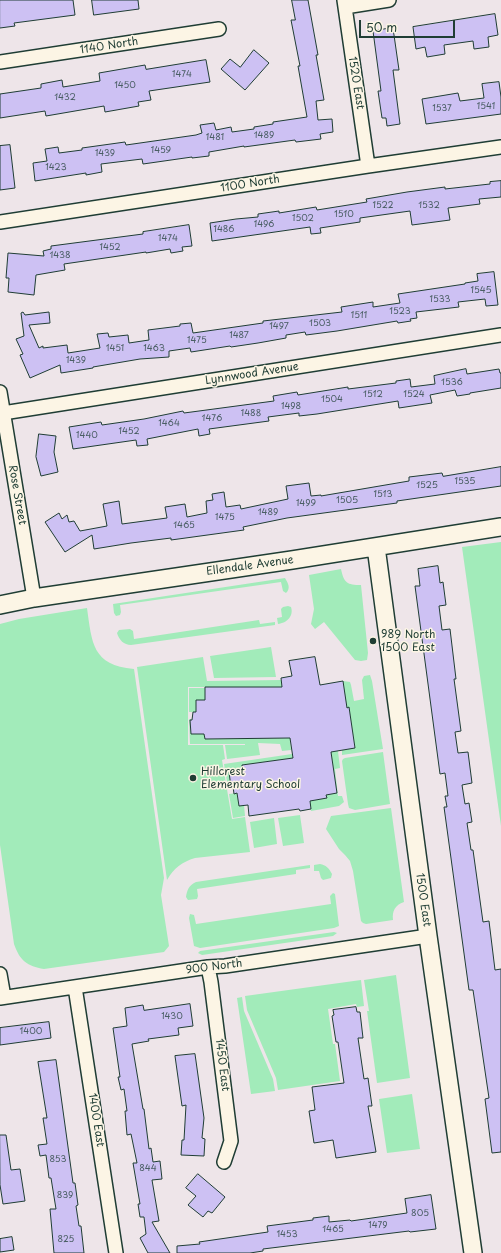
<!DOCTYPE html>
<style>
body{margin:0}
#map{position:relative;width:501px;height:1253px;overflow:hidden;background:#eee5e9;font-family:"Playpen Sans",sans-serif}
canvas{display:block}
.scale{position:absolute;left:359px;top:20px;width:96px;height:18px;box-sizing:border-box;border:2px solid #1f3d34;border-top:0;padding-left:5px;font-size:12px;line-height:14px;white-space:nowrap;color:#1f3d34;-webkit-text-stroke:3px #fcf5e5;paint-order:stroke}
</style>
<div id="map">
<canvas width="501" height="1253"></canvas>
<div class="scale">50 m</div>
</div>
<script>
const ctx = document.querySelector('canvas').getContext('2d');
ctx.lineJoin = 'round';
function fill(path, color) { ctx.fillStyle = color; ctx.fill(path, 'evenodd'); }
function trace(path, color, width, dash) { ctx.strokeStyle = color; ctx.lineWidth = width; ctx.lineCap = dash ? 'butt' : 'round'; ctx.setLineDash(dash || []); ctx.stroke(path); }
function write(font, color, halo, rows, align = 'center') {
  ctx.font = font + ' "Playpen Sans",sans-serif'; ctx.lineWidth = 3; ctx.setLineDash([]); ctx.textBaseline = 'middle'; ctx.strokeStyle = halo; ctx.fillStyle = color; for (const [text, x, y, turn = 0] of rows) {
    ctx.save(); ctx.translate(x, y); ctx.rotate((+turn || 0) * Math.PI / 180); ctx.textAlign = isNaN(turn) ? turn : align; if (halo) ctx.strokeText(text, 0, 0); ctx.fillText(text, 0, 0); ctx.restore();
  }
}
const green = new Path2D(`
 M501 542V826L462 547Z
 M341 569C344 583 347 585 361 585L368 653 367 660 361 661 355 660 324 622 315 629 311 624 314 609 309 575Z
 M285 578C288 583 291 588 286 593L283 591 281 582 120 605 121 612 120 615 116 616 114 613 113 604Z
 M288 606 291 607C294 616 287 623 278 624L277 618 282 617 281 609 283 607Z
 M87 608C92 643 92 665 134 669L164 878 161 895 169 946 164 952 44 969C27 966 20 961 14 944L0 845V624L19 619Z
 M259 620 260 624 275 622V625L131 645C124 645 119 640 117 633L119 630 130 629 133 631 134 639Z
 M271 647 276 677 214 678 210 656Z
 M203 657 207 681 281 680 282 687H188V745H223L225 759 222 760 232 819 245 817 250 852 195 858C182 862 174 868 167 880L137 667Z
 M370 675 372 681 383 749 342 755V750L355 748 349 708H341L343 681 350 682 351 685 354 701 364 699 362 680 364 676Z
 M189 688H205V700H196V712H189Z
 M189 719H192L190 720 191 734H204L205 739 290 738 291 750 282 751 280 744 258 743 260 755 227 759 225 745H245V744H190Z
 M338 751 340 768 335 769 338 796H342L344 802 339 806 311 811 310 801 326 798V795L337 793 331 752Z
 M383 752 390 804 355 810 349 808 348 804 342 761 343 759 345 758Z
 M292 754 293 758 242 765V769L229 772 231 787H228L224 764Z
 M237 793 239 805H244L245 816 233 818 229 794Z
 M391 808 404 902C395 905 392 911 393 920L366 924 363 923 361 921 353 871 350 861 345 855 339 849 326 829 331 816Z
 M300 815 304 843 283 846 278 818Z
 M274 818 277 844 254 848 250 822Z
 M320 864C326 865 329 868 332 874L331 878 323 880 321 878 319 871H314V865Z
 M310 865V868L296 870V874L197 889 198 896 197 899 188 900 186 897C187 890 189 885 196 882Z
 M333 893 335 894 339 926 334 928 200 948 194 946 189 918 190 914 194 915 196 924 331 904 330 896Z
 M334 932 337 933 333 936 202 955 198 953 200 951Z
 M396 975 410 1078 377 1083 367 1011H369L364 980Z
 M361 980 364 1006 357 1007 356 1004 328 1009 333 1044H335L340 1081 278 1090 276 1078 247 1010 245 996Z
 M242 997 244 1011 273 1079 275 1091 251 1094 237 998Z
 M412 1094 420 1149 387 1153 379 1099Z`);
const building = new Path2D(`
 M0 0H73L75 15 14 23 15 26 0 28Z
 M92 0H138L139 9 94 15Z
 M292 0H308L318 55H316L324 100 316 101 318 120 332 119 333 132 320 134 321 139 296 142 295 140 244 147V146L209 152V156L192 158V157L143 164 142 159 101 164 102 172 86 175V173L35 181 33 163 47 161 45 149 58 147 59 153 82 150V148L125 142 126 145 196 135 202 133 200 125 214 123 216 130 231 127 232 132 254 129V127L273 124V122L307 117 298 66H300L291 20H295Z
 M495 14 498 35 488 37 489 47 474 49 473 41 444 45 445 54 427 57 425 47 416 49 413 27Z
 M393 28 399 70H393L400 124 387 126 386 118H382L378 91H381L373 31Z
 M254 50 269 63 245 90 221 69 230 59 240 67Z
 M206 60 210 82 149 91 151 100 138 102 139 106 105 112 104 106 46 116 45 111 0 118V94L41 88V84L62 80 63 87 100 81 99 73 145 65 146 69Z
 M499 82 501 97V114L426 124 422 99 458 93 460 101 484 98 482 84Z
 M10 145 15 188 0 190V146Z
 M501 181V197L479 199 480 204 448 208 450 220 412 225 410 211 360 218V222L320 228 321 233 311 234 310 227 212 241 210 223 236 219 258 217V214L279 211V213L316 207 317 210 367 202 366 199 407 192 445 187V189L490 184V182Z
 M189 225 192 246 182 247 183 251 171 253 170 249 146 253V252L64 264 65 270 36 275 34 295 8 292 9 278H6L8 253 44 256 43 251 51 249V246L143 234V232Z
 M494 272 498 305 486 306 485 299 458 302 459 307 416 312 417 318 410 319 411 321 398 323 397 321 337 331 306 335 305 332 286 335V338L258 343 231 347 230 346 191 352 190 348 169 351V357L140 359 93 367V368L61 373 60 365 30 378 20 355 23 354 16 339 24 336 21 313 23 312 25 315 49 312 50 323 29 325 39 348 43 346V348L67 345 68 353 100 348 97 334 108 333 109 337 128 335 129 343 149 340 148 330 180 326V324L191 323 193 333 263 323V321L342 312 341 307 373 302V307L400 303 398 294 465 284V283L478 281 477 274Z
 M466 369 467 374 499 369 500 373H501V388L470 393V394L457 396 455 390 430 395 432 403 399 408 398 401 317 414 299 416V413L268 417 269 421 209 429 210 434 199 436 198 429 147 439 148 445 137 446 136 440 73 449 69 427 101 422 102 425 144 419 183 411 184 413 274 401 273 396 297 392 298 395 348 387V389L396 383V381L410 379 411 387 435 384 434 376Z
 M39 434 56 436 54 452 58 472 41 476 36 457Z
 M501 467V486L397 501V503L287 518 243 527 244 530 171 540V538L131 543 94 549 92 535 65 552 45 522 59 513 62 519 67 515 69 522 74 521 80 531 107 526 103 504 119 501 122 524 167 518 165 507 185 504 187 517 207 513 206 501 213 500 212 494 224 492 226 507 240 505 241 509 288 499 286 486 309 483 311 496 321 495V496L409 481V477L442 473 443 476Z
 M438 566 440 583 443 582 446 605 439 606 442 630 450 629 456 679H454L461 731 455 732 458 753 468 752 472 783 462 785 465 804 469 803 472 822 467 823 471 850H473L483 922 489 921 495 970 501 969V1152L492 1153 485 1099 489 1098 473 990H469L444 807H447L445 796H448L445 773 440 774 415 586H420L418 569Z
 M315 657 320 685 343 681 347 708 349 707 355 748 331 752 337 793 326 795 327 798 310 801 311 809 300 811 299 809 249 816 248 805 239 806 237 793 234 794 233 786 231 787 229 772 242 769V765L293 758 290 738 205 739 204 734H191L190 720H192L193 712H196V700H205V687H282L281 678 292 676 289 661Z
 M190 1004 193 1026 178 1028 179 1035 148 1039 149 1041 132 1044 143 1109H144L149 1149 151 1148 153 1162 160 1161 162 1179 152 1180 159 1221 152 1222 170 1253H148L140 1238 146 1234 144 1217H140L138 1204H140L133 1163H137L131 1134 127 1135 125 1111H127L124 1089 121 1090 118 1077H120L113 1028 127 1026 125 1008 143 1005 144 1010Z
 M356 1007 357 1012H360L363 1038H358L364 1079 368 1078 372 1106H368L376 1152 336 1158 333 1140 314 1143 309 1111 315 1110 312 1087 344 1083 338 1042H336L332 1016 334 1015 333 1010Z
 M49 1022 51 1038 0 1045V1028Z
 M195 1054 204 1118 202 1138 205 1139 204 1156 181 1155 182 1140H184L186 1105 182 1106 175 1056Z
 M56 1060 73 1183H75L78 1205 76 1206 79 1226H81L84 1253H54L50 1209H56L51 1178H49L46 1155 40 1156 38 1145 47 1144 43 1118H47L38 1062Z
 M0 1135H6L11 1170 20 1169 25 1201 3 1204 0 1185Z
 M198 1174 225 1197 212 1213 208 1211 203 1217 188 1205 196 1196 186 1188Z
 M431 1195 436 1229 410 1232 409 1231 263 1249V1251L250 1253H177V1246L200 1244 199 1242 268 1232 267 1226 313 1220V1218L329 1216V1222L350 1220 351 1221 407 1213 405 1199Z
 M12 1237 14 1250 0 1252V1239Z`);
const minor = new Path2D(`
 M344 0 368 166
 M345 7 389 0
 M0 62 219 29
 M0 222 368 166 501 147
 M0 392 34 598
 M3 413 501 335
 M208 967 211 982 231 1141 224 1162
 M0 974 4 997
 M75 987 116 1253
 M0 998 208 967 225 966 428 936`);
const tertiary = new Path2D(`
 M376 547 428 936 473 1253
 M0 605 34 598 292 560 501 527`);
const markers = [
 [373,641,4,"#1f3d34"],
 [193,778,4,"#1f3d34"]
];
const numberNames = [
 ["1474",182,75],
 ["1450",125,86],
 ["1432",65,98],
 ["1541",486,107],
 ["1537",442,109],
 ["1489",264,136],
 ["1481",215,138],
 ["1459",161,151],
 ["1439",105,154],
 ["1423",56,168],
 ["1522",383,206],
 ["1532",429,206],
 ["1510",344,215],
 ["1502",303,219],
 ["1496",264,225],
 ["1486",224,230],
 ["1474",168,239],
 ["1452",110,248],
 ["1438",60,256],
 ["1545",481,291],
 ["1533",440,300],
 ["1523",400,312],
 ["1511",359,316],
 ["1503",320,324],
 ["1497",279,327],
 ["1487",239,336],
 ["1475",197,341],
 ["1451",115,349],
 ["1463",154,349],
 ["1439",76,361],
 ["1536",452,383],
 ["1512",373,395],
 ["1524",414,395],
 ["1504",332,400],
 ["1498",291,407],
 ["1488",251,414],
 ["1476",212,419],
 ["1464",169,424],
 ["1452",129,432],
 ["1440",87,436],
 ["1535",465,482],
 ["1525",427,486],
 ["1513",383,495],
 ["1505",347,501],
 ["1499",306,504],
 ["1489",268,513],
 ["1475",225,518],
 ["1465",184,526],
 ["1430",172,1017],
 ["1400",31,1032],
 ["853",58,1160],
 ["844",148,1169],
 ["839",65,1196],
 ["805",420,1214],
 ["1479",378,1226],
 ["1465",333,1230],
 ["1453",287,1235],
 ["825",66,1240]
];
const streetNames = [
 ["1140 North",109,46,-9],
 ["1520 East",356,83,81],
 ["1100 North",250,184,-9],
 ["Lynnwood Avenue",252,374,-9],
 ["Rose Street",17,495,80],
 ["Ellendale Avenue",250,566,-8],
 ["1500 East",423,900,82],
 ["900 North",214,967,-7],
 ["1450 East",222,1065,83],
 ["1400 East",96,1120,81]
];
const poiNames = [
 ["989 North",381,635],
 ["1500 East",381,648],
 ["Hillcrest",201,772],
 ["Elementary School",201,785]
];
fill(green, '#a2ebba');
fill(building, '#cdc1f3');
trace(building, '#1f3d34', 1);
trace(minor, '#1f3d34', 16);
trace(tertiary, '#1f3d34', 20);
trace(minor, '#fcf5e5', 13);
trace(tertiary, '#fcf5e5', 17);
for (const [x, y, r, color] of markers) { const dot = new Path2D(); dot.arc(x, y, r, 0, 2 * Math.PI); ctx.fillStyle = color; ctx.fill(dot); trace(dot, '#fcf5e5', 1.5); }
write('9px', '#4a5e64', null, numberNames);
write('11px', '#1f3d34', '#fcf5e5', streetNames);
write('11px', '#1f3d34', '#fcf5e5', poiNames, 'left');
</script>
